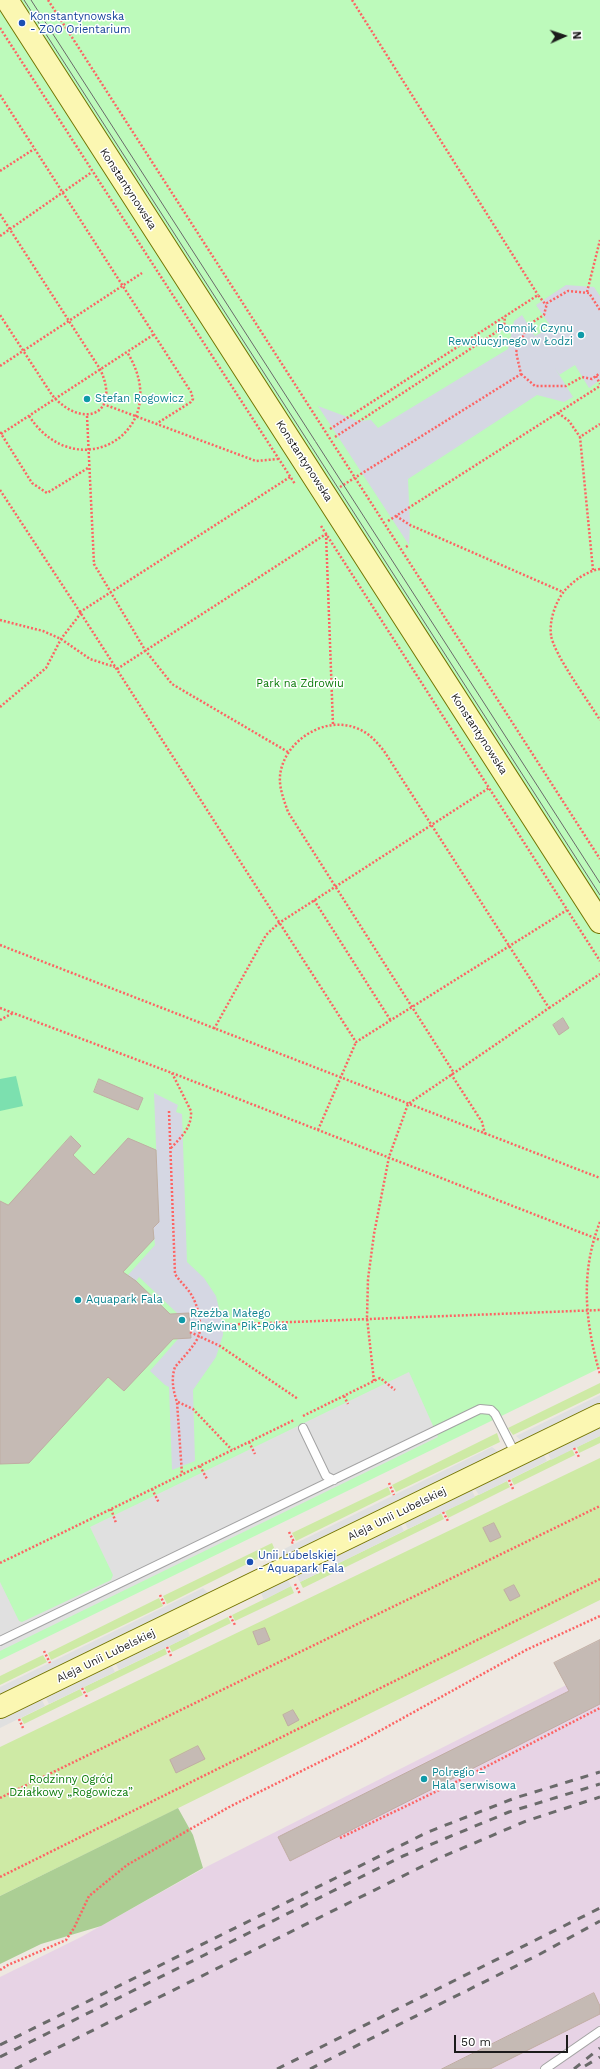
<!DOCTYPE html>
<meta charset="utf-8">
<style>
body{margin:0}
#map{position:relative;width:600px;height:2069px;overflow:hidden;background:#eee8e1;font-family:"Work Sans",sans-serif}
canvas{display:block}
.north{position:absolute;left:544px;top:16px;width:40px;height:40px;-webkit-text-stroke:3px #fff;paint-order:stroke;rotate:87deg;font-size:11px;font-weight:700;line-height:16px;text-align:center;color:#1c1c1c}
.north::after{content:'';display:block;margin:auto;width:14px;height:18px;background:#1c1c1c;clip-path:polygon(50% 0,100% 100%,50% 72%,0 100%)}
.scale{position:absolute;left:454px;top:2035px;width:114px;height:18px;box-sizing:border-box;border:2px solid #1c1c1c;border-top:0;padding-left:5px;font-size:12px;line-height:14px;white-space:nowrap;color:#1c1c1c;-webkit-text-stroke:3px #fff;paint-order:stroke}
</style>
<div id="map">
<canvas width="600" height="2069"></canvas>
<div class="north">N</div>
<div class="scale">50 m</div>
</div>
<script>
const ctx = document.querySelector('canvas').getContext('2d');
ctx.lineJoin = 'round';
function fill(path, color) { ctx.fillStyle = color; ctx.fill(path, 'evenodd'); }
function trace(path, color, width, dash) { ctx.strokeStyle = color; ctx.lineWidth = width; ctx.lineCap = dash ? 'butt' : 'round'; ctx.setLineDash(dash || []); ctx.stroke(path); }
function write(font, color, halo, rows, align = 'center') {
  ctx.font = font + ' "Work Sans",sans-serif'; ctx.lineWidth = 3; ctx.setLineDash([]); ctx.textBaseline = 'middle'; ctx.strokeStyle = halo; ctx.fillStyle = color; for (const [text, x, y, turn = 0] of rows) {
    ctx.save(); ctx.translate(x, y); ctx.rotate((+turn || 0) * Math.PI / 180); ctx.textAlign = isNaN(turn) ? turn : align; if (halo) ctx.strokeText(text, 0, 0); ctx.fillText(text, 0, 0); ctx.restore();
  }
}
const industrial = new Path2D(`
 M600 1668V2069H0V1977L81 1937 208 1866Z`);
const grass = new Path2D(`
 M600 1383V1393L513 1435 508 1428Z
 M497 1433 500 1442 396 1492 392 1485Z
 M600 1436V1443L579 1453 577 1447Z
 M572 1449 575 1455 514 1485 511 1479Z
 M600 1458V1600L0 1896V1747Z
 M507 1481 510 1487 448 1518 445 1511Z
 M388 1487 391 1494 296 1541 292 1533Z
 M441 1513 444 1519 303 1588 300 1582Z
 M272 1543 275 1550 167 1604 163 1596Z
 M291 1586 294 1593 235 1621 232 1615Z
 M159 1598 163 1606 51 1660 48 1653Z
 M228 1617 231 1623 172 1652 169 1646Z
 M165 1648 167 1654 87 1693 84 1687Z
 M43 1655 47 1662 0 1685V1676Z
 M80 1689 83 1695 24 1724 21 1718Z`);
const forest = new Path2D(`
 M178 1808 193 1835 203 1868 101 1926 41 1944 0 1964V1896Z`);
const park = new Path2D(`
 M0 0H600V1368L0 1660Z`);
const pitch = new Path2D(`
 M16 1076 23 1106 0 1111V1079Z`);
const parking = new Path2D(`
 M409 1372 438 1437 0 1651V1582L19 1621 22 1622 111 1580 113 1575 90 1527Z
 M600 1395V1406L524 1443 516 1436Z
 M600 1428V1436L551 1460 548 1453Z
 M492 1447 501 1454 288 1558 284 1549Z
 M544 1455 547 1461 479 1495 475 1489Z
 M472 1490 475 1497 408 1529 405 1523Z
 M401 1525 404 1531 335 1565 332 1559Z
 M328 1561 331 1567 300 1582 297 1576Z
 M288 1580 291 1586 264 1600 261 1593Z
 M203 1588 211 1596 0 1698V1687Z
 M187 1629 190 1636 119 1670 116 1664Z
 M112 1666 115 1672 49 1704 46 1698Z
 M42 1700 45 1706 0 1728V1720Z`);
const plaza = new Path2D(`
 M566 285 594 287 600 296V380L589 388 575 365 559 375 555 368 573 397 564 402 537 395 408 479 410 525 409 545 318 406 358 421 371 420 378 428 508 349 514 321 522 315 535 336 551 327 536 305Z
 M154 1093 178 1105 176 1112 182 1114 187 1262 204 1278 216 1296 223 1325V1335L216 1357 193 1390 195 1461 172 1470 169 1387 165 1385 150 1371 178 1339 177 1313 139 1277 136 1281 128 1275 155 1245 153 1228 159 1222Z`);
const building = new Path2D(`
 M563 1018 569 1028 559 1035 553 1025Z
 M99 1079 143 1098 138 1110 94 1092Z
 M71 1136 81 1146 73 1155 94 1175 128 1138 156 1150 159 1222 153 1228 154 1239 123 1272 136 1281 170 1314 189 1313 191 1338 173 1339 124 1391 108 1377 29 1463 0 1464V1201L8 1205Z
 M494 1523 501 1537 490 1542 483 1528Z
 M514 1585 520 1596 510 1601 504 1590Z
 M265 1628 270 1640 258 1645 253 1632Z
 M600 1640V1704L290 1861 278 1837 569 1691 554 1663Z
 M293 1710 299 1720 288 1726 283 1715Z
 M198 1746 205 1759 176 1773 170 1760Z
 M594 1993 600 2006V2014L490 2069H442Z`);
const path = new Path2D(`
 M48 0 600 859
 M352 0 538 295
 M0 28 295 484
 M0 95 191 392 193 399 191 402 156 424
 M0 171 34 149
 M0 214 100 369C122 415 82 430 52 395L0 315
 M0 236 92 172
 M587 292 600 240
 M0 366 142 273
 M521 374 535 386H566L582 377 592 379 600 373
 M596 376 600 384
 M103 404 256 461 278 459
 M558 413 569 421 580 437
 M29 416C78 490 176 430 127 352
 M87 416 94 564 145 650 172 684 288 752
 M330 429 538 295 546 305
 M0 432 32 483 47 493 88 468
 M1 434 153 335
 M335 437 504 327 505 316
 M290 477 80 612 356 1042 567 910
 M340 487 521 374 516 352 528 325 544 315 547 303 568 291 589 293 600 310
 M0 490 80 612
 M396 516 410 525 563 592
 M388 521 600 386
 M321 526 600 961
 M326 534 333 725
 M406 547 409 545
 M600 569C587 571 575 580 566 589 556 600 549 620 551 635 553 653 589 702 600 720
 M593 570 580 437 600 424
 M0 620 43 631 61 639 90 659 115 667
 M117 669 326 534
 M0 707 46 668 61 639 81 613
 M314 900 391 1021
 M0 945 600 1178
 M0 1008 172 1073 600 1240
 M549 1008 600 974
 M0 1020 13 1013
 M214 1029 266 935 279 923 489 788
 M451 1074 482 1122 485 1134
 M169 1111 175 1274C180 1282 188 1288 192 1296 198 1306 202 1323 199 1335 197 1343 181 1360 175 1367 171 1379 173 1390 177 1402L182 1474
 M318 1130 356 1042
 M171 1148C181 1137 192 1128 191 1111L172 1073
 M600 1222C580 1272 585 1323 600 1374
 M190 1326 600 1310
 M190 1332 220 1346 298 1399
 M374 1381 367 1318 368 1279 374 1234 389 1157 408 1104 454 1073 288 812C284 800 279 788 280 776 283 742 324 715 356 728 368 732 376 741 384 751L549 1008 454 1073
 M344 1396 348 1404
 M178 1402 193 1409 232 1450
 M303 1416 380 1378 395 1390
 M249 1442 255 1454
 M574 1448 579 1457
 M200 1466 207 1479
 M509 1480 513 1489
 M389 1483 394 1495
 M152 1489 159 1503
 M111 1509 116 1523
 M443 1512 448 1521
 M289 1532 294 1542 291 1543
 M0 1563 294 1420
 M295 1584 300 1594
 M160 1595 165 1606
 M230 1616 235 1625
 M167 1647 171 1656
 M44 1651 50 1663
 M82 1688 87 1697
 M19 1719 23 1728
 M0 1798 600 1506
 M340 1838 464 1778 600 1708
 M0 1877 600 1579
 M0 1970 8 1965 66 1940 74 1928 89 1896 127 1865 231 1806 356 1744 526 1650 600 1616`);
const lane = new Path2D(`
 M303 1428 326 1476 334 1480
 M0 1641 480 1409 491 1410 495 1414 516 1455
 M545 2069 600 2031`);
const secondary = new Path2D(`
 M7 0 600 922
 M0 1707 600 1415`);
const tram = new Path2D(`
 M24 0 600 895
 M31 0 600 883`);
const rail = new Path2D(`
 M0 2045 428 1832 515 1798 600 1772
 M0 2057 403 1856 509 1812 600 1784
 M585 2066 600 2057
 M15 2069 437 1859 526 1821 600 1797
 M277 2069 600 1908
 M310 2069 540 1954 600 1921
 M574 2069 600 2048`);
const markers = [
 [22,23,4,"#1a4fb4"],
 [581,335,4,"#0f9aa8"],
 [87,399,4,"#0f9aa8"],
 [78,1300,4,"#0f9aa8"],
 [182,1320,4,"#0f9aa8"],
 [250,1562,4,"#1a4fb4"],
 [424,1779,4,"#0f9aa8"]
];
const transitNames = [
 ["Konstantynowska",30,17],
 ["- ZOO Orientarium",30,30],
 ["Unii Lubelskiej",258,1556],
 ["- Aquapark Fala",258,1569]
];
const streetNames = [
 ["Konstantynowska",128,189,57],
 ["Konstantynowska",304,461,57],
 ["Konstantynowska",479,734,57],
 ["Aleja Unii Lubelskiej",397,1514,-26],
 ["Aleja Unii Lubelskiej",106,1656,-26]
];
const cultureNames = [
 ["Pomnik Czynu",573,329,"right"],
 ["Rewolucyjnego w Łodzi",573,342,"right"],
 ["Stefan Rogowicz",95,399],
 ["Aquapark Fala",86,1300],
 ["Rzeźba Małego",190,1314],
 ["Pingwina Pik-Poka",190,1327],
 ["Polregio –",432,1773],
 ["Hala serwisowa",432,1786]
];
const parkNames = [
 ["Park na Zdrowiu",300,684],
 ["Rodzinny Ogród",71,1780],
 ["Działkowy „Rogowicza”",71,1793]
];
fill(industrial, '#e7d3e5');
fill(grass, '#ceeaa5');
fill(forest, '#abce94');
fill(park, '#bdfabb');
fill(pitch, '#7ce0af');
fill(parking, '#e0e0e0');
fill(plaza, '#d5d7e3');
fill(building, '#c5bab4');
trace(building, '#c0ada3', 1);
trace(lane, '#a3a3a3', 10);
trace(secondary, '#737402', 24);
trace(path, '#fd6363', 2.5, [2, 2]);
trace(lane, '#fff', 8);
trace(secondary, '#fbf7b2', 22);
trace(tram, '#6a6a6a', 1);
trace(rail, '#6a6a6a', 3, [8, 8]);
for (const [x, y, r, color] of markers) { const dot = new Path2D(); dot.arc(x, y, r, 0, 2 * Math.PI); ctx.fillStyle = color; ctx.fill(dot); trace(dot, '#fff', 1.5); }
write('11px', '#164399', '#fff', transitNames, 'left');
write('11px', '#1c1c1c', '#fff', streetNames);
write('11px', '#0d838f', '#fff', cultureNames, 'left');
write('11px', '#0b7b09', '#fff', parkNames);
</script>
